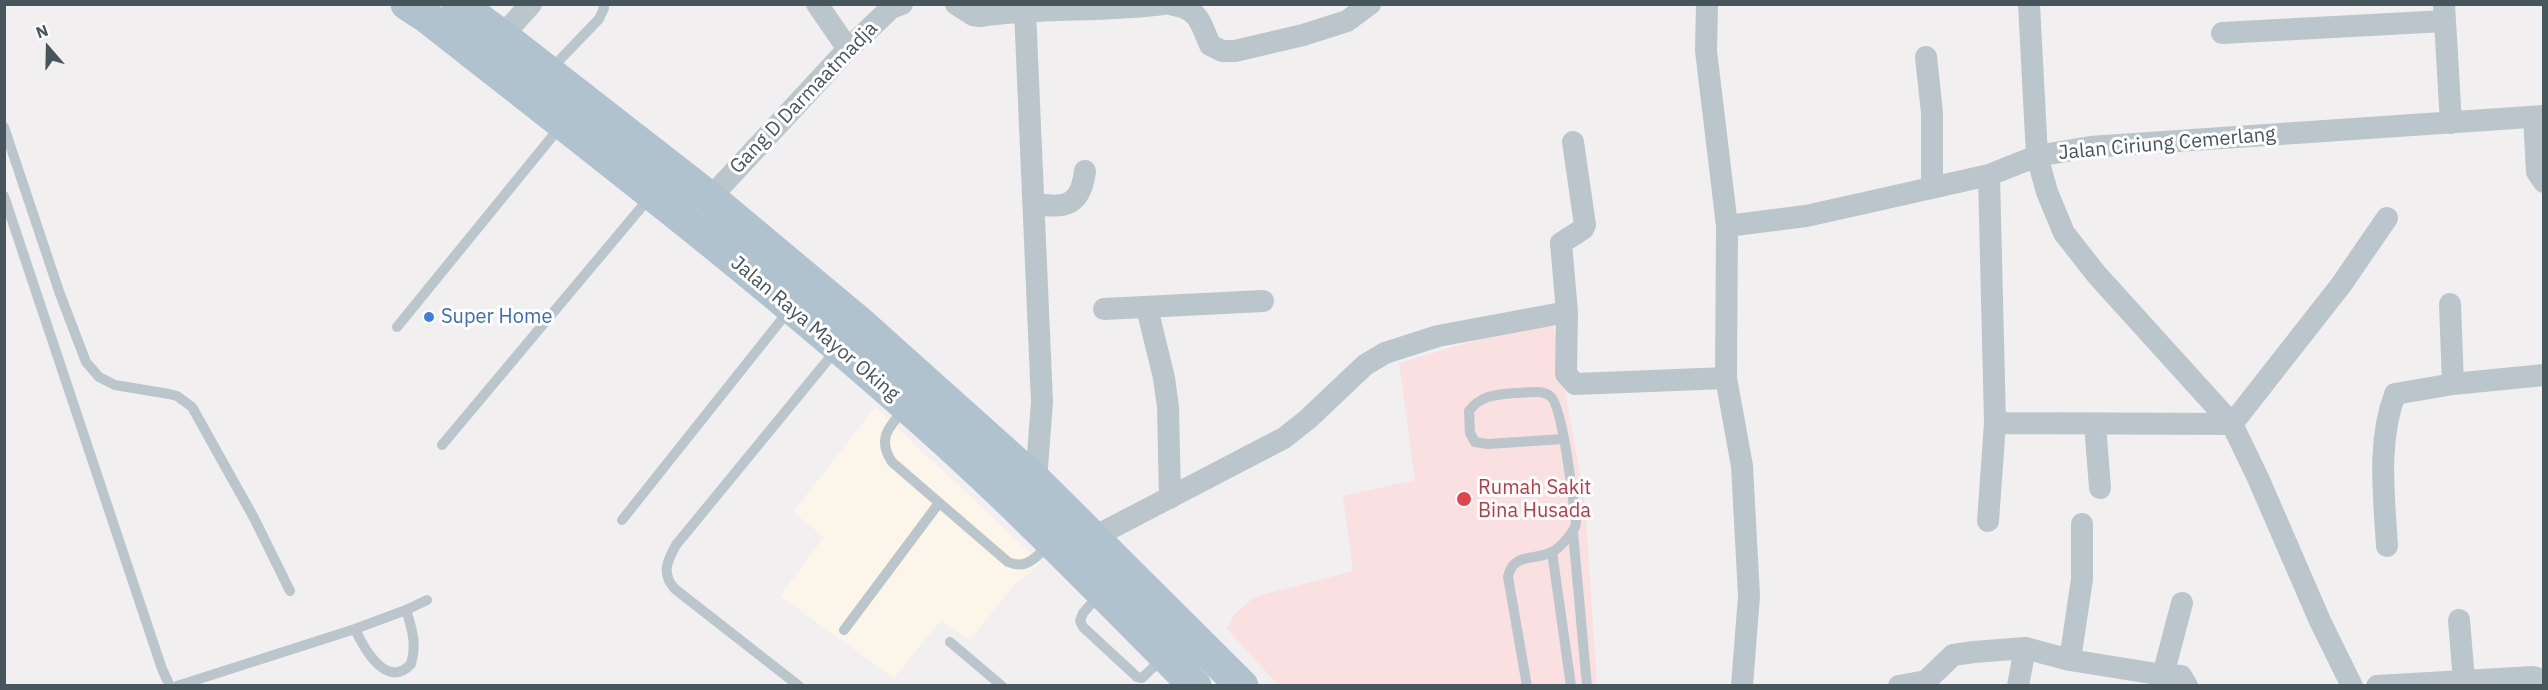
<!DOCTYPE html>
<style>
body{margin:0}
#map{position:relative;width:2548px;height:690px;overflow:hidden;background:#f2eff0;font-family:"IBM Plex Sans",sans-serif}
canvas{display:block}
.frame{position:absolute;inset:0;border:6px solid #47555d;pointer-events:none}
.north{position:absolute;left:18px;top:18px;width:60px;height:60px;-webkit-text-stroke:4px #fff;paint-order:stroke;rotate:340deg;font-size:16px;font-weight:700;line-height:24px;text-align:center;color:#47555d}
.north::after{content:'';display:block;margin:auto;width:21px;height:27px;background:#47555d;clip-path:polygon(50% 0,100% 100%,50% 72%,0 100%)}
</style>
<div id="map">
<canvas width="2548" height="690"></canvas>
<div class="frame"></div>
<div class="north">N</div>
</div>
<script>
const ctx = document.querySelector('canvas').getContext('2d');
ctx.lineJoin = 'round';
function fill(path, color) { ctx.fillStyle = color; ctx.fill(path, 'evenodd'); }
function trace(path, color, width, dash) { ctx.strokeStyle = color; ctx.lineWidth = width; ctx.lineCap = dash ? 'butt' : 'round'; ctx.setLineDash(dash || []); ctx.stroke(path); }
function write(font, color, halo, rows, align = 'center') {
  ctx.font = font + ' "IBM Plex Sans",sans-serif'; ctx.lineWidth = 6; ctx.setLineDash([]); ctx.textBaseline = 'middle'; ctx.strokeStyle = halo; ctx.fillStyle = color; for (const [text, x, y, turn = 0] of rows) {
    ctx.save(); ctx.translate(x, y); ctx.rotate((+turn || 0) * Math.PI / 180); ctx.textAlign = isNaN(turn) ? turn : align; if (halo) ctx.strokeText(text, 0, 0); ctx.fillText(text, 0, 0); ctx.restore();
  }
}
const commercial = new Path2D(`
 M875 407 1041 563 1014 585 970 640 941 620 894 678 780 596 824 537 793 512Z`);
const medical = new Path2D(`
 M1552 318 1585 503 1597 685H1278L1227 629 1234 615 1254 597 1353 571 1343 496 1415 480 1399 363Z`);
const lane = new Path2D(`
 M550 70 599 19 604 8 603 4
 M4 127 60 294 86 362 99 377 115 385 169 394 177 396 192 407 254 518 290 591
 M4 196 162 669 170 686
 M397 327 560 127
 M904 410C888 427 877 440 892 462L1008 562C1027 570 1036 557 1049 545
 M442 445 650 197
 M622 520 790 309
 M1573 532 1587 686
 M1552 552 1571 686
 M1099 595 1083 613 1080 621 1083 627 1137 677 1142 678 1163 658
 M355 629C364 649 387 690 411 664 417 645 412 628 406 610
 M844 630 939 503
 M950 642 1002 686
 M177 686 355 629 406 610 427 600
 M799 686 675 589C661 574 667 561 676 545L836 350
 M1527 686 1508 577C1513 552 1535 561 1552 552 1560 548 1571 535 1575 527L1576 522C1573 501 1563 405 1550 396 1541 389 1525 393 1514 393 1495 395 1481 395 1469 411L1470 433 1475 442 1488 444 1563 439`);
const street = new Path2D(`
 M817 4 848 49
 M956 4 973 15 980 16C1041 7 1102 12 1163 4
 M1169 4C1199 9 1199 19 1210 45L1222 51H1235L1303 35 1347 21 1370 4
 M1707 4 1706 51 1727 226 1726 378 1742 466 1749 596 1742 686
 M2029 4 2037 156 2047 192 2064 233 2097 275 2232 424 2258 478 2320 621 2352 686
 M2444 4 2451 123
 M1025 11 1042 402 1036 481
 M2222 33 2445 21
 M502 36 531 4
 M1926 57 1932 113V187
 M2534 117 2537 172 2544 182
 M1573 142 1585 225 1583 229 1561 243 1567 312 1566 374 1575 384 1726 378
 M710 198 848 49 891 8 902 4
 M1034 203C1065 210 1081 205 1085 171
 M1727 226 1806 216 1860 204 1989 175 2037 156 2090 147 2544 116
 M2450 304 2453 384
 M1147 308 1164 378 1168 407 1170 498
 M1104 309 1263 301
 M1995 423 2232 424 2341 285 2387 218
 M2095 425 2100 488
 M1988 521 1995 423 1989 175
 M1092 538 1284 438 1308 419 1365 365 1385 353 1438 336 1567 312
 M2387 546C2384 496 2377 442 2395 394L2453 384 2544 375
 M2459 620 2464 681
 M2070 660 2163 675 2181 676 2187 686
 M2163 675 2182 603
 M1899 686 1926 681 1953 655 1974 652 2025 648 2070 660 2082 579V524
 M2018 686 2025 648
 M2377 686 2533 677 2544 680`);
const primary = new Path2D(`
 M407 4 427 17C588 143 751 269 904 404 1006 493 1100 590 1195 686
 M458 4 502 36 710 198 862 325 1036 481 1242 686`);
const markers = [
 [429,317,6,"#3f7fe0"],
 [1464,499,8,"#e0444e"]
];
const streetNames = [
 ["Gang D Darmaatmadja",804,98,-46],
 ["Jalan Ciriung Cemerlang",2167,144,-5],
 ["Jalan Raya Mayor Oking",815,329,40]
];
const shopNames = [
 ["Super Home",441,317]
];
const healthNames = [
 ["Rumah Sakit",1478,488],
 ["Bina Husada",1478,511]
];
fill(commercial, '#fcf5e9');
fill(medical, '#fbe0e1');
trace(lane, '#bbc6cc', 10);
trace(street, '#bbc6cc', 22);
trace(primary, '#afc2ce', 33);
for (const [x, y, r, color] of markers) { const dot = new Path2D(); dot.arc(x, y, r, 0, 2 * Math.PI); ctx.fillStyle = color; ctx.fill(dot); trace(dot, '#fff', 2); }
write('20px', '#47555d', '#fff', streetNames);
write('20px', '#366cbe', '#fff', shopNames, 'left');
write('20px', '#be3a42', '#fff', healthNames, 'left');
</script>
